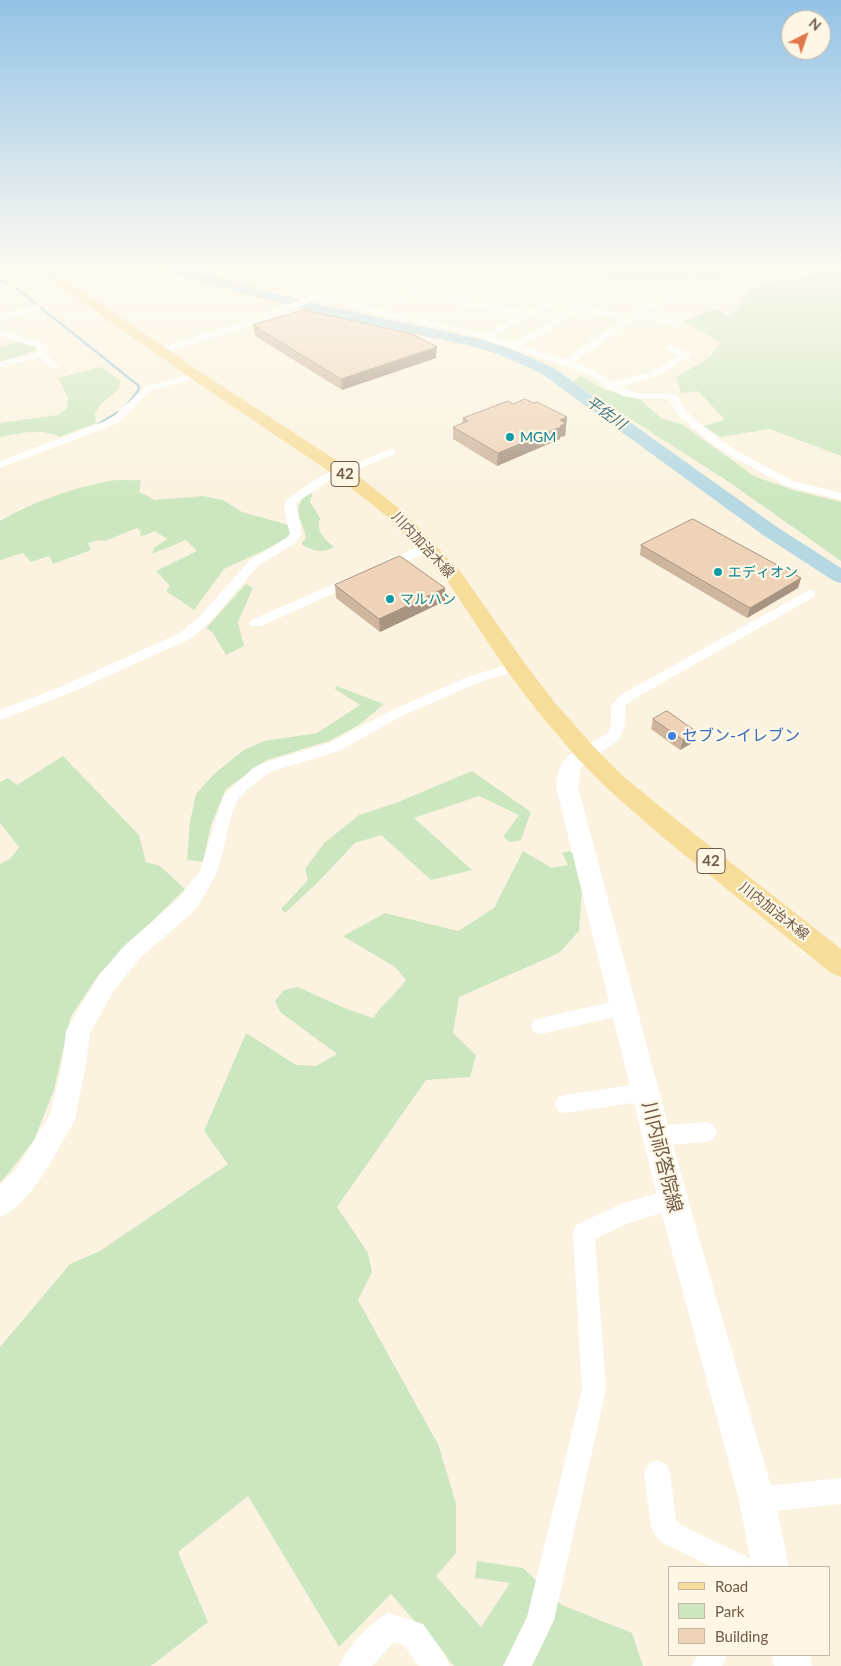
<!DOCTYPE html>
<meta charset="utf-8">
<style>
body{margin:0}
#map{position:relative;width:841px;height:1666px;overflow:hidden;background:#fbf3df;font-family:Lato,sans-serif}
canvas{display:block}
.legend{position:absolute;left:668px;top:1566px;width:162px;height:90px;box-sizing:border-box;background:#fef7e5;border:1px solid #c5b8a6;margin:0;padding:6px 9px;list-style:none;font-size:15px;color:#705a48}
.legend li{display:flex;align-items:center;gap:10px;height:25px}
.legend b{width:25px;border:1px solid #c5b8a6}
.north{position:absolute;left:781px;top:10px;width:50px;height:50px;box-sizing:border-box;background:#fef7e5;border:1px solid #c5b8a6;border-radius:50%;rotate:41deg;font-size:14px;font-weight:700;line-height:20px;text-align:center;color:#705a48}
.north::after{content:'';display:block;margin:auto;width:18px;height:22px;background:#e07849;clip-path:polygon(50% 0,100% 100%,50% 72%,0 100%)}
</style>
<div id="map">
<canvas width="841" height="1666"></canvas>
<ul class="legend">
<li><b style="height:6px;background:#f7dd9a"></b>Road</li>
<li><b style="height:14px;background:#cce7bf"></b>Park</li>
<li><b style="height:14px;background:#efd3b8"></b>Building</li>
</ul>
<div class="north">N</div>
</div>
<script>
const ctx = document.querySelector('canvas').getContext('2d');
ctx.lineJoin = 'round';
function fill(path, color) { ctx.fillStyle = color; ctx.fill(path, 'evenodd'); }
function trace(path, color, width, dash) { ctx.strokeStyle = color; ctx.lineWidth = width; ctx.lineCap = dash ? 'butt' : 'round'; ctx.setLineDash(dash || []); ctx.stroke(path); }
function write(font, color, halo, rows, align = 'center') {
  ctx.font = font + ' Lato,"Noto Sans JP",sans-serif'; ctx.lineWidth = 4.5; ctx.setLineDash([]); ctx.textBaseline = 'middle'; ctx.strokeStyle = halo; ctx.fillStyle = color; for (const [text, x, y, turn = 0] of rows) {
    ctx.save(); ctx.translate(x, y); ctx.rotate((+turn || 0) * Math.PI / 180); ctx.textAlign = isNaN(turn) ? turn : align; if (halo) ctx.strokeText(text, 0, 0); ctx.fillText(text, 0, 0); ctx.restore();
  }
}
const green = new Path2D(`
 M575 267H730L718 278 705 280 695 277 658 280 643 278 610 280 611 275 602 269Z
 M841 271V456L770 429 720 437 704 426 725 420 698 391 681 393 676 377 709 358 720 343 684 321 714 309 728 315C741 308 742 297 752 290 765 280 823 273 841 271Z
 M18 342 36 347 35 351 0 362V347Z
 M101 367 120 380 119 389 101 404 95 413 96 423 59 437C40 427 20 434 0 437V423L58 415 67 408 68 397 58 378Z
 M581 376 603 389 640 399 661 418 683 425 754 476 793 490 841 502V561L729 482 573 382Z
 M141 480 139 492 155 500 203 496 223 500 242 512 289 525 291 534 282 542 224 569 194 610 166 591 170 586 156 571 197 551 186 540 152 554 154 548 167 539 155 531 140 537 141 531 137 528 105 541 98 540 88 543 91 550 53 564 49 556 31 562 23 553 0 560V521C32 502 73 488 109 481 119 479 131 481 141 480Z
 M310 491 312 495 310 502 320 518C316 533 324 538 334 547 322 554 313 551 301 544L306 538C302 516 289 510 310 491Z
 M246 584 253 588 238 622 244 646 226 655 213 633 206 628Z
 M336 686 384 704 359 725 329 741 267 760 226 789 211 825 203 862 187 860 190 822 196 794 215 773 244 750 264 741 317 733 360 705 335 689Z
 M63 756 139 835 146 862 160 866 185 889 100 973 71 1016 54 1090 34 1140 7 1175 0 1182V864L11 858 19 847 0 823V782L8 778 17 785Z
 M472 771 531 812 521 840 510 842 503 837 519 815 479 796 414 818 472 870 431 880 381 835 355 843 317 883 285 913 281 909 308 880 305 869 324 843 359 815 396 803Z
 M523 851 552 868 568 865 562 853 569 851 579 856 583 878 579 931 559 953 459 997 453 1033 476 1055 470 1077 426 1080 337 1207 368 1253 372 1272 358 1300 438 1444 456 1503V1553L436 1576 481 1627 510 1583 475 1578 477 1561 523 1568 562 1605 632 1633 643 1666H454L391 1594 339 1647 248 1496 178 1552 208 1622 151 1666H0V1347L70 1264 100 1251 228 1164 204 1131 246 1033 296 1065 316 1066 337 1054 280 1012 275 1001 284 990 298 987 344 1008 373 1018C383 1003 396 994 406 980L395 967 343 936 385 913 458 931 494 908Z`);
const stream = new Path2D(`
 M190 275 216 267
 M0 280 16 288 139 386 138 391 126 406
 M97 425 118 412`);
const river = new Path2D(`
 M162 267H179L325 306 480 339 511 349 554 368 777 527 841 568V583L834 581 763 535 542 374 501 355 471 346 324 314 185 278 163 270Z`);
const minor = new Path2D(`
 M395 267H411L419 277 429 281 462 267H472L437 283 440 286 439 288 430 287 400 304 396 301 397 299 422 284 413 281 405 271Z
 M730 267H740L730 273H724V269Z
 M812 267H820L821 269 808 277H802V273Z
 M51 273H54V277L0 293V287Z
 M461 285 464 286V290L454 292 450 296 525 311 548 301 565 300 625 315 626 318 650 314 682 322 683 324 679 327 650 320 631 322 574 362 594 370 613 382 653 371 679 355 666 350V346L669 345 690 352V356L659 375 619 387 639 393 676 394 688 413 720 440 739 452 793 481 841 493V500L786 486 731 456 712 444 680 417 669 399H639L623 396 608 388 588 374 468 334 315 300 311 297 315 294 486 334 518 315 450 303 441 297 448 288ZM557 305 574 307 514 343 494 337 524 319ZM582 310 606 317 623 319 565 359 522 346Z
 M669 296 673 299 672 301 635 315 632 316 628 313Z
 M37 305 40 306V310L0 321V315Z
 M0 330 47 345 49 347 45 352 59 366 57 368H51L40 357 0 368V362L35 353 38 348 0 336Z
 M197 373 200 374V378L152 390 148 393 122 420 111 426 0 468V461L103 422 114 416 146 386Z
 M391 449 395 450 396 452 395 454 329 481 296 503 302 534 294 544 258 566 209 623 190 639 70 693 0 720V710L60 687 180 633 199 617 250 560 286 538 290 534 284 510 286 500 321 476Z
 M428 543 434 547 432 550 389 569 385 570 379 566 381 563Z
 M355 575 359 576 361 579 359 582 261 626H251L249 623 251 620Z
 M809 590 814 591 815 594 814 597 632 700 625 706C626 733 623 740 599 753 592 756 588 759 581 757L578 753 581 749 608 733 611 725V705L622 694Z
 M515 662 520 663 522 666 520 669 475 684 402 716 339 751 273 771C263 776 241 793 236 803 226 823 222 879 205 890 201 892 198 891 194 890L192 885 200 871 223 796 253 768 263 763 329 743 392 710 465 678Z
 M624 999 631 1001 633 1007 631 1013 624 1015 541 1034 534 1032 531 1026 534 1020 541 1018Z
 M646 1083 653 1086 656 1092 653 1098 646 1101 565 1113 558 1111 555 1104 558 1097 565 1095Z
 M707 1122 714 1125 717 1132 714 1139 707 1142 657 1146 650 1143 647 1136 650 1129 657 1126Z
 M673 1189 681 1193 684 1200 681 1207 626 1224 595 1239 606 1390 554 1620 532 1666H503L527 1617 582 1390 573 1233 576 1225 623 1203Z
 M657 1460 666 1464 670 1473 676 1520 681 1525 749 1558 753 1567H712L663 1543 655 1535 651 1526 644 1473 648 1464Z
 M841 1478V1504L757 1513 748 1509 744 1500 748 1491 757 1487Z
 M389 1613 423 1624 446 1656 450 1666H419L404 1645 394 1642 372 1666H339C346 1649 372 1620 389 1613Z
 M697 1655H727L722 1666H692Z`);
const tertiary = new Path2D(`
 M381 267H394L265 321 165 353H157L155 351 157 349 257 317Z
 M200 877 207 879 210 885 196 909 139 959 113 992 90 1033 86 1064 75 1119 71 1127C54 1155 31 1204 0 1217V1185L16 1169 50 1115 62 1064 66 1031 70 1024 97 978 123 947 180 897 193 879Z`);
const secondary = new Path2D(`
 M586 746 593 748 596 753 593 758 581 767 578 787 688 1200 775 1500 789 1567H752L739 1500 658 1200 556 787C558 766 565 752 586 746Z
 M772 1655H810L812 1666H774Z`);
const primary = new Path2D(`
 M33 267H47L202 373 348 468 400 509 460 571 523 661 555 703 594 747 625 778 678 821 841 949V977L831 973 660 835 609 790 578 759 539 713 507 671 446 579 388 517 336 476 192 379Z`);
const wall = new Path2D(`
 M253 325 436 358 342 390 255 336Z
 M533 403 567 417 565 436 560 437V439L497 466 453 439V427L462 424 463 418 513 404Z
 M641 545 801 578 798 588 747 618 640 555Z
 M335 585 445 588V601L380 632 336 598Z
 M653 719 697 732 694 742 680 750 651 729Z`);
const shadedWall = new Path2D(`
 M437 347 436 358 342 390 341 379Z
 M567 417 565 436 560 437V439L497 466 498 453 560 420Z
 M801 578 798 588 747 618 750 608Z
 M445 588V601L380 632 379 619Z
 M697 732 694 742 680 750 683 740Z`);
const building = new Path2D(`
 M304 310 412 334 437 347 341 379 253 325Z
 M525 399 533 403 537 402 567 417 560 420 566 423 560 426 561 427 498 453 453 427 468 421 463 418 508 401 513 404Z
 M693 519 801 578 750 608 641 545Z
 M400 556 445 588 379 619 335 585Z
 M667 711 697 732 683 740 653 719Z`);
const markers = [
 [510,437,5,"#0f9aa8"],
 [718,572,5,"#0f9aa8"],
 [390,599,5,"#0f9aa8"],
 [672,736,5,"#3f7fe0"]
];
const farCulturenames = [
 ["MGM",520,437],
 ["エディオン",728,572],
 ["マルハン",400,599]
];
const farStreetnames = [
 ["川内加治木線",423,545,47],
 ["川内加治木線",774,911,38]
];
const farWaternames = [
 ["平佐川",606,413,36]
];
const shields = [
 [345,474,28],
 [711,861,28]
];
const shieldNames = [
 ["42",345,474],
 ["42",711,861]
];
const shopNames = [
 ["セブン-イレブン",682,736]
];
const nearStreetnames = [
 ["川内祁答院線",662,1157,76]
];
fill(green, '#cce7bf');
trace(stream, '#9cc6d4', 2.5);
fill(river, '#b5d8e3');
fill(minor, '#fff');
fill(tertiary, '#fff');
fill(secondary, '#fff');
fill(primary, '#f7dd9a');
fill(wall, '#ceb59e');
fill(shadedWall, '#a79481');
fill(building, '#efd3b8');
trace(building, '#a79481', 1);
const sky = ctx.createLinearGradient(0, 0, 0, 500);
sky.addColorStop(0, '#93c2e6');
sky.addColorStop(0.53, '#fdfaf1');
sky.addColorStop(1, '#fdfaf100');
ctx.fillStyle = sky;
ctx.fillRect(0, 0, 841, 500);
for (const [x, y, r, color] of markers) { const dot = new Path2D(); dot.arc(x, y, r, 0, 2 * Math.PI); ctx.fillStyle = color; ctx.fill(dot); trace(dot, '#fef7e5', 2); }
write('14px', '#0d838f', '#fef7e5', farCulturenames, 'left');
write('14px', '#705a48', '#fef7e5', farStreetnames);
write('italic 15px', '#46788a', '#fef7e5', farWaternames);
for (const [x, y, w] of shields) { const box = new Path2D(); box.roundRect(x - w / 2, y - 12.5, w, 25, 4); ctx.fillStyle = '#fef7e5'; ctx.fill(box); trace(box, '#705a48', 1); }
write('bold 15px', '#705a48', null, shieldNames);
write('16px', '#366cbe', '#fef7e5', shopNames, 'left');
write('19px', '#705a48', '#fef7e5', nearStreetnames);
</script>
